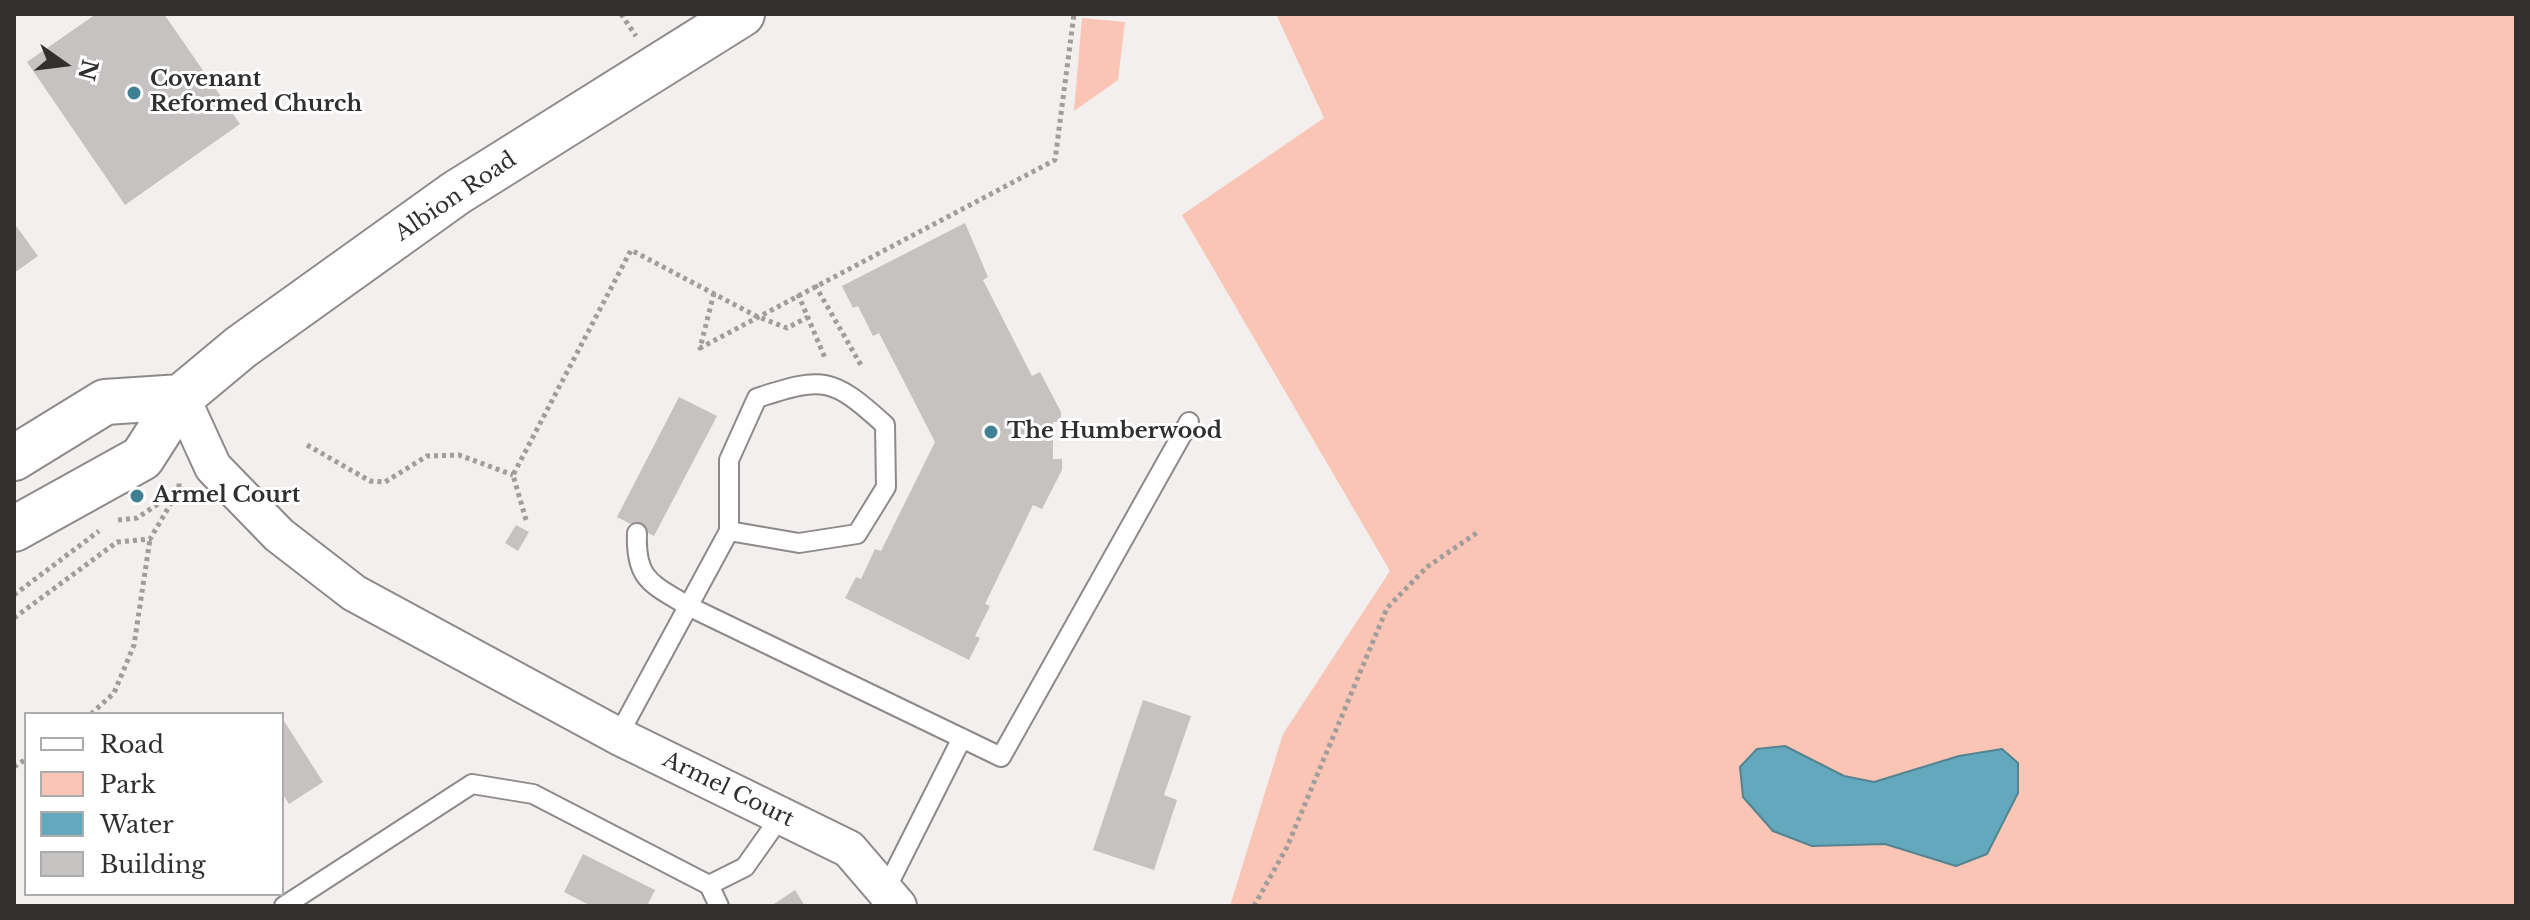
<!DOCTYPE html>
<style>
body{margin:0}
#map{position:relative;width:2530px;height:920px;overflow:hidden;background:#f2efee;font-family:"Libre Baskerville",serif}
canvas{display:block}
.frame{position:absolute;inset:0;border:16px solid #31302f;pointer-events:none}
.legend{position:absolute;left:24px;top:712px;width:260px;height:184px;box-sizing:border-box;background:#fff;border:2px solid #adacac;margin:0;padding:10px 14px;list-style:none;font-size:24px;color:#31302f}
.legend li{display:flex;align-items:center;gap:16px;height:40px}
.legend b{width:40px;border:2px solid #adacac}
.north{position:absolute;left:24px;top:24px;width:80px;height:80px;-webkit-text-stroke:6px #fff;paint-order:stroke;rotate:104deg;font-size:22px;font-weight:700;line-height:32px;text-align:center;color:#31302f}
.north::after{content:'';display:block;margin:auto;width:28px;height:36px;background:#31302f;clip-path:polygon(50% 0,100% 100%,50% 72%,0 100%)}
</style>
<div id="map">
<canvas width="2530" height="920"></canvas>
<div class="frame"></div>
<ul class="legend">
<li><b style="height:10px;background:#fff"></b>Road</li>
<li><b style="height:22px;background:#fac5b4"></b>Park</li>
<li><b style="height:22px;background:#63a8bc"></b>Water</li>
<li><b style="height:22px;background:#c6c2c1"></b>Building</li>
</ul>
<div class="north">N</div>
</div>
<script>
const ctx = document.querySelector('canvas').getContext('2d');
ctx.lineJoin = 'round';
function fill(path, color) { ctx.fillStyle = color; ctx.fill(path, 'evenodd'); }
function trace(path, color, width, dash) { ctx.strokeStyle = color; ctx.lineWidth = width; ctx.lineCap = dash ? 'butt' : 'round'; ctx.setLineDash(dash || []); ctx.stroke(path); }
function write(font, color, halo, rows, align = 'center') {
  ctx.font = font + ' "Libre Baskerville",serif'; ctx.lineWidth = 6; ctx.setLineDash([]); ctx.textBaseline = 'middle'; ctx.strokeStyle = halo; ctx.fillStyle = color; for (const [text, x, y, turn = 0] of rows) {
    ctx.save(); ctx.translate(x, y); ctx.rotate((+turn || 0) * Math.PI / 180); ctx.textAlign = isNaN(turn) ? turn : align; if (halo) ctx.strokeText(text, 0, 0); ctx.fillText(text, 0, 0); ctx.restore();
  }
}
const green = new Path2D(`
 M1276 14H2516V906H1230L1283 734 1390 571 1182 215 1324 118Z
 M1082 18 1125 22 1118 80 1074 111Z`);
const water = new Path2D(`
 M1785 746 1844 776 1874 782 1959 756 2002 749 2018 763V793L1987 854 1956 866 1885 844 1812 846 1773 831 1743 797 1740 767 1757 749Z`);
const building = new Path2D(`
 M96 14H164L240 124 125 205 27 62Z
 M14 223 38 256 14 273Z
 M965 223 988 277 983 280 1032 376 1040 372 1061 412V422H1053V459H1062V470L1042 509 1033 505 985 604 990 606 975 636 980 638 969 660 845 598 856 577 861 579 875 549 881 551 935 442 879 333 873 336 858 306 853 308 842 286Z
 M679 397 717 416 654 536 617 517Z
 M516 525 529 532 518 551 505 543Z
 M1143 700 1191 716 1164 795 1177 800 1154 870 1093 850Z
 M282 718 323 782 289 804 282 793Z
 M583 854 655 890 647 906H591L564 892Z
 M795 890 805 906H771Z`);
const path = new Path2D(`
 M621 14 636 36
 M815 285 862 367
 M714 293 700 348 1055 160 1074 14
 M798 294 825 358
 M307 445 370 481 385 482 427 456 459 455 513 475
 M118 520 137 518 179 490V482
 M526 520 513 475 631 250 756 316 787 328 808 317
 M14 595 99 531
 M14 618 117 542 150 539 177 493
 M91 714 114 693 134 645 150 539
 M14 767 26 759
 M1254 906 1287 847 1387 608 1427 567 1478 532`);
const lane = new Path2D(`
 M637 533C635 580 652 584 688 606L1001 757 1189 422
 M618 736 729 531 799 543 857 534 886 487 885 425C832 377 824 376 757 398L729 460V531
 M709 885 745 867 781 816
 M885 891 962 738
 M284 906 472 784 533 794 709 885 719 906`);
const street = new Path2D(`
 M181 397 213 467 279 535 354 593 618 736 849 849 898 906`);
const secondary = new Path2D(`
 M14 458 105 402 181 397
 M14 529 142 458 181 397 241 347 456 193 742 14`);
const markers = [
 [134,93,8,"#3f8193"],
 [991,432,8,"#3f8193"],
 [137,496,8,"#3f8193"]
];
const poiNames = [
 ["Covenant",150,80],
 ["Reformed Church",150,105],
 ["The Humberwood",1007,432],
 ["Armel Court",153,496]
];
const streetNames = [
 ["Albion Road",456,197,-34],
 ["Armel Court",728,790,26]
];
fill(green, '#fac5b4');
fill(water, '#63a8bc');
trace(water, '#548492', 2);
fill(building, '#c6c2c1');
trace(lane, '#8e8a89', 22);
trace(street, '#8e8a89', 40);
trace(secondary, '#8e8a89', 48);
trace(path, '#a09e9d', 5, [4, 4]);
trace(lane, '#fff', 18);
trace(street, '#fff', 36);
trace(secondary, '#fff', 44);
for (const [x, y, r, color] of markers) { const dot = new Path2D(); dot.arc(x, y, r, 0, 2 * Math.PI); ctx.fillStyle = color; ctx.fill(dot); trace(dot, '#fff', 3); }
write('bold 22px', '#31302f', '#fff', poiNames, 'left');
write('22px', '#31302f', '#fff', streetNames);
</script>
